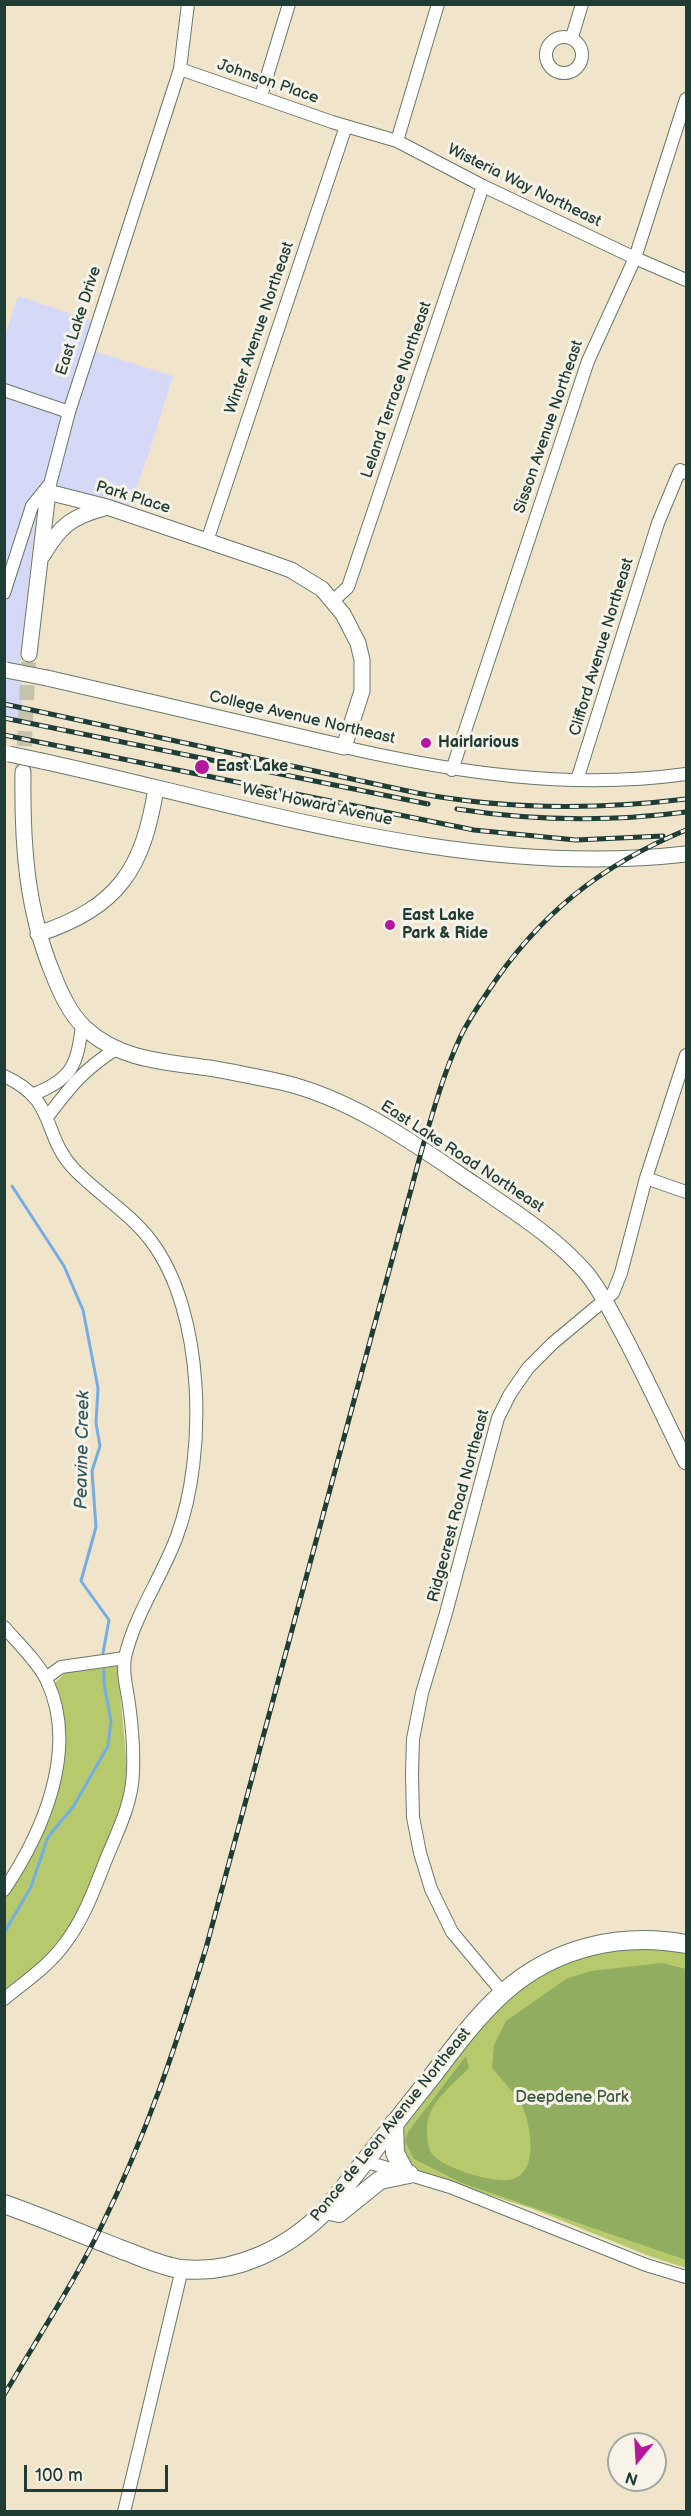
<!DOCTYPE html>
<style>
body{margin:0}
#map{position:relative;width:691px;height:2516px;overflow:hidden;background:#f0e5cb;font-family:"Balsamiq Sans",sans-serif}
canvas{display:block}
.frame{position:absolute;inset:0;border:6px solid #1f3d34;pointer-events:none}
.north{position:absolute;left:607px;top:2432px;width:60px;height:60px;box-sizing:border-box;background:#f7f3e8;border:2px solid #a1aaa0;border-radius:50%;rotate:198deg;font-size:16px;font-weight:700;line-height:24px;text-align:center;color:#1f3d34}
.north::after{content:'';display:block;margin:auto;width:21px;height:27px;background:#b5179e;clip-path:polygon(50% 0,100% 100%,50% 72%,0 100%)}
.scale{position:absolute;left:24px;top:2465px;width:144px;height:27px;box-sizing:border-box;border:3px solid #1f3d34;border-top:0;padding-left:8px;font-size:18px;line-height:21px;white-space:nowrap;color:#1f3d34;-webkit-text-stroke:4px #f7f3e8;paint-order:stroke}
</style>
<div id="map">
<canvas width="691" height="2516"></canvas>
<div class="frame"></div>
<div class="north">N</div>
<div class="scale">100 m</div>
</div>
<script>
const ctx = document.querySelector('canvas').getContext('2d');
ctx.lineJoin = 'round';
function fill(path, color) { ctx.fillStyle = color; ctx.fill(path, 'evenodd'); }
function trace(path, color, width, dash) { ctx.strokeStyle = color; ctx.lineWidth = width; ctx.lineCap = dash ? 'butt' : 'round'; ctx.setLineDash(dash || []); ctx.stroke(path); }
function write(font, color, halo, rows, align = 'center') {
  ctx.font = font + ' "Balsamiq Sans",sans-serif'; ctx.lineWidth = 6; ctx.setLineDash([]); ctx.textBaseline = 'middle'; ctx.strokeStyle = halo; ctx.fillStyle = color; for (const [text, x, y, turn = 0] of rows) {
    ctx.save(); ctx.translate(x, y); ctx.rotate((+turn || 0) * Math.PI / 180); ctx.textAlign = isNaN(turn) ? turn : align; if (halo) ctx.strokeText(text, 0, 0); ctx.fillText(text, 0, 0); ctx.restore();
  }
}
const built = new Path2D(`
 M18 296 93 321 85 348 173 376 149 453 126 515 39 490 20 654 23 720 5 717 4 338Z`);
const green = new Path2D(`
 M118 1666 127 1770 125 1798 82 1905 55 1952 5 1993V1881L49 1800 60 1713 55 1683 65 1673Z
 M621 1947 657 1948 686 1952V2268L649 2256 533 2209 408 2169 403 2162 401 2132 488 2019 508 1997 557 1966 588 1953Z`);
const forest = new Path2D(`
 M662 1963 686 1969V2260L462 2183 414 2159 405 2141 408 2132 466 2056 469 2068C453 2084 428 2103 427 2127 427 2135 427 2147 432 2154 443 2168 496 2185 513 2179 541 2170 530 2118 519 2100 511 2089 501 2079 492 2068L494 2045 506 2021 566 1979 591 1971Z`);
const stream = new Path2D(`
 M12 1186 64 1266 83 1310 98 1388 96 1423 100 1446 92 1471 96 1527 81 1581 109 1620 103 1653
 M4 1933 31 1887 48 1837 73 1807 108 1746 111 1721 104 1684V1670`);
const majorTunnel = new Path2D(`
 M23 769 29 654`);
const minor = new Path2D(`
 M572 37 582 4
 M546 55a18 18 0 1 1 36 0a18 18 0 1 1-36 0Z
 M180 69 332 122 397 141 483 186 635 258 686 280
 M261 96 289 4
 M397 141 438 4
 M4 390 69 412
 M48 492 69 412 180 69 188 4
 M207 541 346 126
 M4 593 32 506 49 485
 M334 600 348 587 483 186
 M344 747C457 773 571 790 686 774
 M452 770 588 361 635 258 686 99
 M577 780 658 523 680 470 686 473
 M4 1076C58 1100 41 1134 74 1169 98 1194 130 1213 151 1241 205 1312 207 1455 177 1536 162 1577 135 1614 125 1657 122 1674 127 1688 129 1704 132 1726 134 1750 133 1772 132 1805 117 1832 105 1862 94 1890 84 1918 66 1942 50 1965 26 1981 4 1999
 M34 1094C72 1079 77 1065 82 1026
 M48 1116C71 1086 83 1070 116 1049
 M646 1178 686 1192
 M4 1627C17 1642 39 1663 47 1681 79 1749 43 1832 4 1890
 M46 1678 61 1667 125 1658
 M503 1993 452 1932 431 1889 420 1853 413 1817 412 1774 413 1739 422 1693 446 1613 498 1418 510 1394 528 1368 553 1343 613 1293 621 1273 646 1178 686 1055
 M364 2161 450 2187 646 2265 686 2277
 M124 2512 182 2269`);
const major = new Path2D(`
 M43 555C60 526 71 517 104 508
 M29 654 48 492 107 507 266 561 291 570 322 589 343 614 358 643 362 660V691L344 747 47 678
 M42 761C252 807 468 879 686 854
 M23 772C22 842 26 909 53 974 61 994 70 1014 85 1028 119 1060 165 1062 209 1068 233 1072 257 1077 281 1082 354 1099 416 1145 477 1186 516 1213 557 1238 588 1275 602 1293 612 1314 623 1334 645 1376 665 1419 686 1462
 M38 934C119 907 143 869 156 788`);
const highway = new Path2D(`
 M394 2123 395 2153 405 2172
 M4 2204C43 2218 82 2234 120 2249 140 2256 160 2266 181 2269 236 2275 288 2248 326 2210 362 2166 397 2120 433 2075 455 2046 477 2016 504 1992 555 1947 621 1932 686 1944
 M326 2210 339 2213 380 2180 409 2174`);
const rail = new Path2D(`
 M4 704 417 793C507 810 595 810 686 799
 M4 718 428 804
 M4 735 474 830 576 840 663 836
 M457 809C534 821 609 822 686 812
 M4 2395C37 2339 74 2283 102 2225 146 2136 177 2043 206 1948L422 1149C433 1112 443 1075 459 1040 466 1024 477 1008 487 993 538 915 601 865 686 830`);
const majorBridge = new Path2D(`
 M6 670 47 678
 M9 754 42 761`);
const markers = [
 [426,743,6,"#b5179e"],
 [202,767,8,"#b5179e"],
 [390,925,6,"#b5179e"]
];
const streetNames = [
 ["Johnson Place",268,82,19],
 ["Wisteria Way Northeast",524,186,26],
 ["East Lake Drive",79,321,-72],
 ["Winter Avenue Northeast",260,328,-71],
 ["Leland Terrace Northeast",397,390,-71],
 ["Sisson Avenue Northeast",549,427,-71],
 ["Park Place",133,498,17],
 ["Clifford Avenue Northeast",602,647,-73],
 ["College Avenue Northeast",302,718,13],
 ["West Howard Avenue",317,805,12],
 ["East Lake Road Northeast",462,1157,33],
 ["Ridgecrest Road Northeast",459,1506,-75],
 ["Ponce de Leon Avenue Northeast",391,2125,-51]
];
const poiNames = [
 ["Hairlarious",438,743],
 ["East Lake",216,767],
 ["East Lake",402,916],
 ["Park & Ride",402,934]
];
const parkNames = [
 ["Deepdene Park",572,2098]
];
const waterNames = [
 ["Peavine Creek",83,1450,-89]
];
fill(built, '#d6d8f8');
fill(green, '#b7c96d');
fill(forest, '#91ad60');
trace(stream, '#74ade4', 3);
trace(majorTunnel, '#c6c3ad', 15, [15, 8]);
trace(minor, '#687869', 14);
trace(major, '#687869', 17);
trace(highway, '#687869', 20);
trace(minor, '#fff', 12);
trace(major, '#fff', 15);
trace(highway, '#fff', 18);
trace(rail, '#1f3d34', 5);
trace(rail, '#f7f3e8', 3, [9]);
trace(majorBridge, '#687869', 17, []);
trace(majorBridge, '#fff', 15);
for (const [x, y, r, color] of markers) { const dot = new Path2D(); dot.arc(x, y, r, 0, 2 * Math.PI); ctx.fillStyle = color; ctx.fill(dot); trace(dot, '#f7f3e8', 2); }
write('16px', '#1f3d34', '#f7f3e8', streetNames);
write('bold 16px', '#1f3d34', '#f7f3e8', poiNames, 'left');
write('16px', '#3d593f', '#f7f3e8', parkNames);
write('italic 18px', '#345960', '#f7f3e8', waterNames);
</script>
